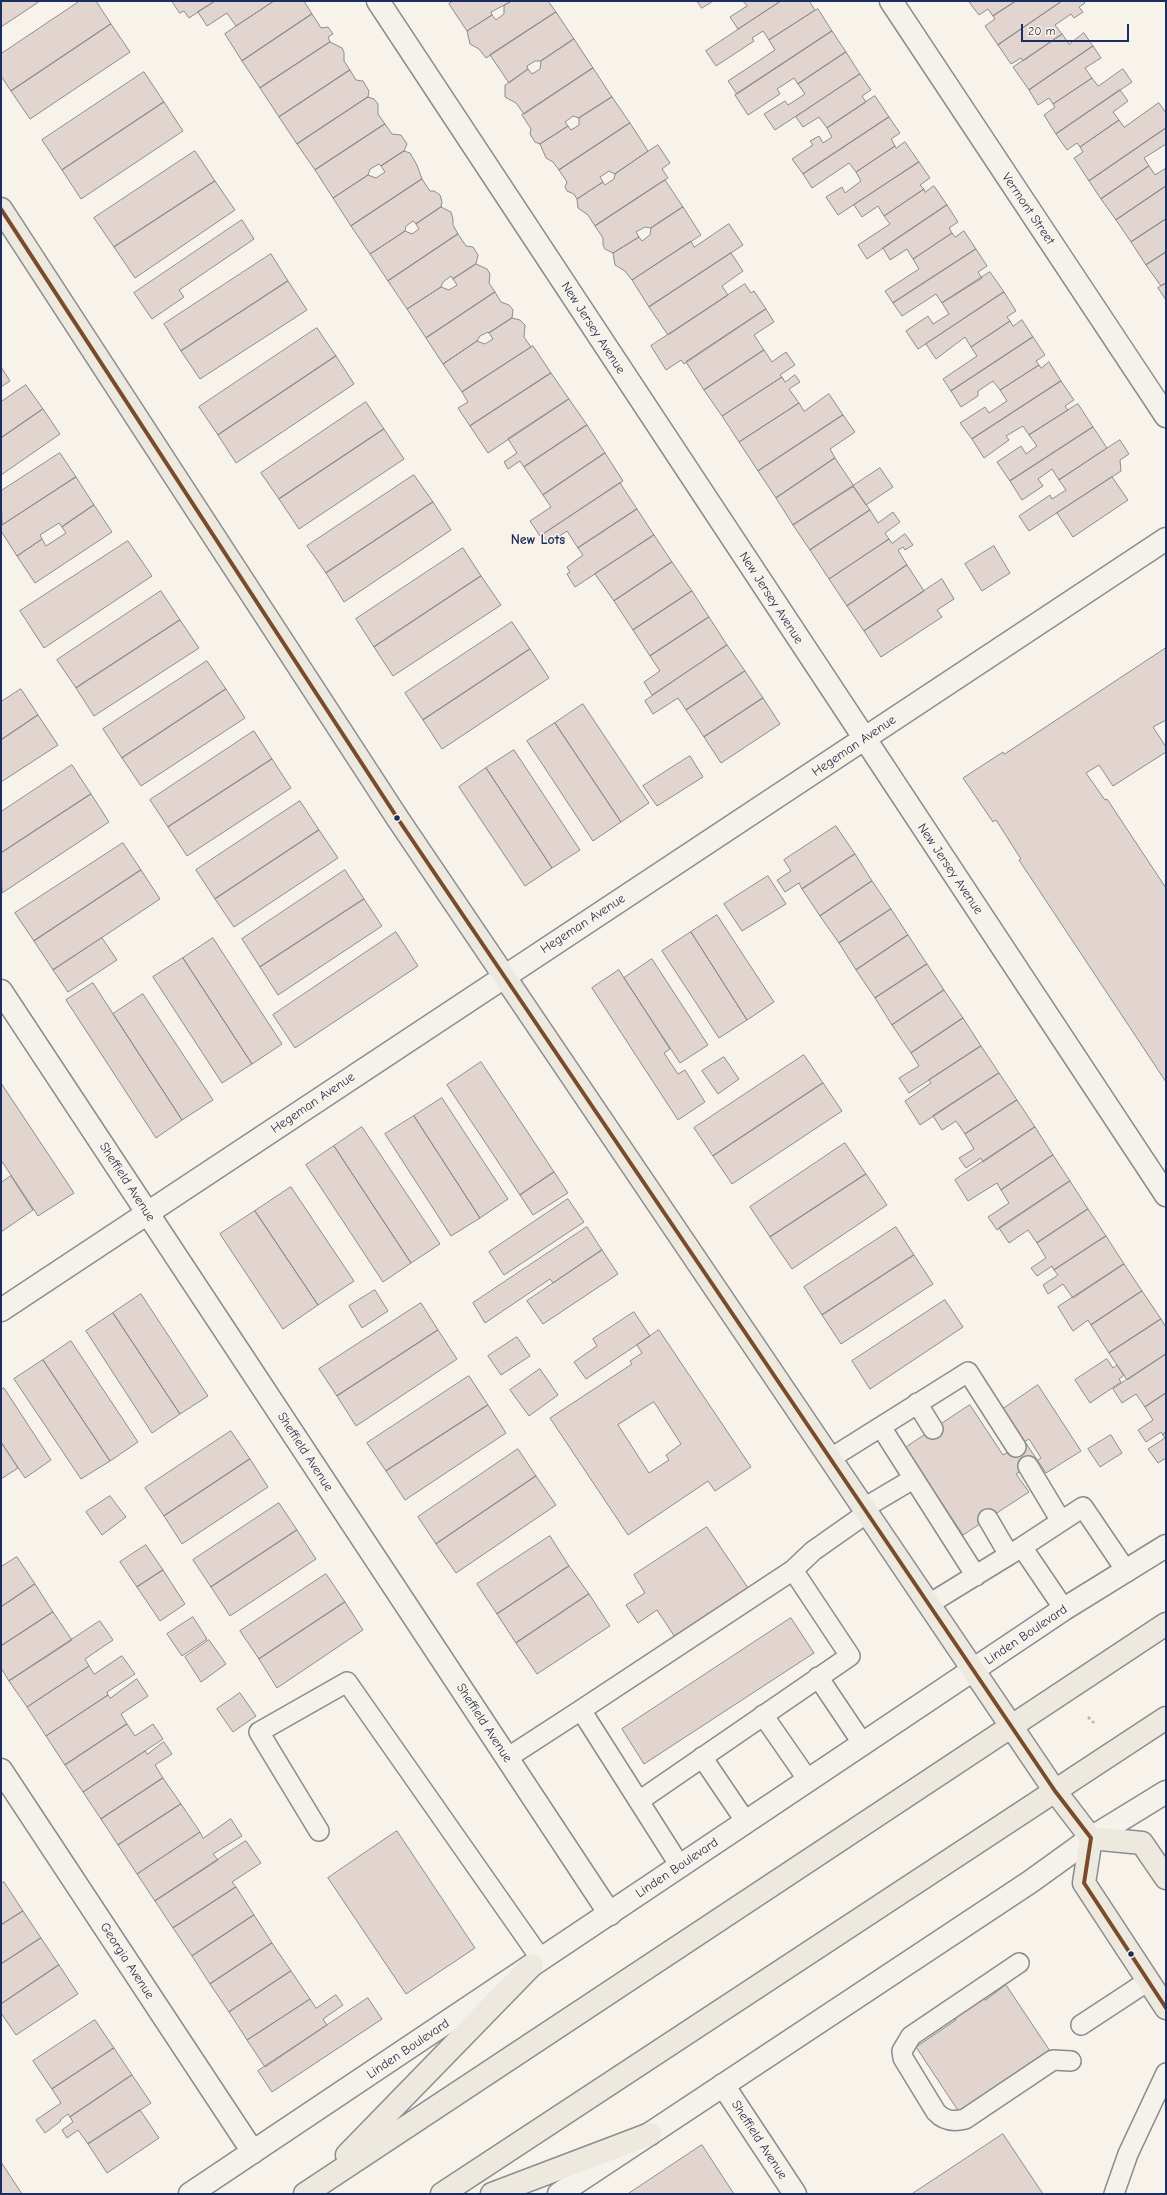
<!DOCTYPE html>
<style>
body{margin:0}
#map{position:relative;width:1167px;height:2195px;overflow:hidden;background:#f7f3ea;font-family:"Comic Neue",sans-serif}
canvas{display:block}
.frame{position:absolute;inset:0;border:2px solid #1b2f5e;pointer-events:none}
.scale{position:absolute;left:1021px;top:24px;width:108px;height:18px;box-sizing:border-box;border:2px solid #1b2f5e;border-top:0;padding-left:5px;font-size:12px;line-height:14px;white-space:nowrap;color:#1b2f5e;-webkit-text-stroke:3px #fcf5e5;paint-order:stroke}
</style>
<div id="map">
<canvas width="1167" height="2195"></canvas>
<div class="frame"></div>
<div class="scale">20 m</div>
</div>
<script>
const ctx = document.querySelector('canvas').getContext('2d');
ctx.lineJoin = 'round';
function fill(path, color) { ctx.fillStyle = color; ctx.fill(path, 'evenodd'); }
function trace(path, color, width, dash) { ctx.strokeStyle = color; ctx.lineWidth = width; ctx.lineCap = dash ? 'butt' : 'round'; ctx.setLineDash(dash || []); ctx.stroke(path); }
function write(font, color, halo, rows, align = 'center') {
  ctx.font = font + ' "Comic Neue",sans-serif'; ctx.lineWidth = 3; ctx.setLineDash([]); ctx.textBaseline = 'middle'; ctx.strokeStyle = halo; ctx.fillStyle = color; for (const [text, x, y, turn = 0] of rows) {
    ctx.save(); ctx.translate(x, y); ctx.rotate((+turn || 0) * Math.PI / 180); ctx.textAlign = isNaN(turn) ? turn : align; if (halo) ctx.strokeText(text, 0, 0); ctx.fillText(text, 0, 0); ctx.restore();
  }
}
const building = new Path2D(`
 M1 1H40L1 27Z
 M80 1H96L111 24 11 91 1 76V54Z
 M172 1H215L189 18 184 11 180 13Z
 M215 1H274L236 26 227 13 207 26 198 12Z
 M274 1H304L312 14 242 61 225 34Z
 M453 1H512L491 12 492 15 467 31 449 4Z
 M512 1H548L556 12 486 58 479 49 470 44 467 31 492 15 496 20 504 14V6Z
 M697 1H713L702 8Z
 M743 1H781L738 29 730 17 747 6Z
 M781 1H809L815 10 769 40 763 31 752 38 754 41 716 66 706 51Z
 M1016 1 993 16 988 9 979 15 969 2Z
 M1016 1H1062L998 45 985 26 995 19 993 16Z
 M1062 1H1083L1085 3 1079 7 1083 12 1074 18 1071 14 1055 25 1062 34 1023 61 1021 58 1011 64 998 45Z
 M818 9 832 31 737 94 728 81 775 50 769 40Z
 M556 12 574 39 541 61H535L527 66 528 69 509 83 490 55Z
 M312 14 321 28 328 27 333 34 328 37 330 42 260 88 242 61Z
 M111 24 130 52 30 119 11 91Z
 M832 31 846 52 798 84 794 78 777 89 780 94 748 115 735 95Z
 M1084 33 1093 46 1029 90 1013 67 1062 34 1069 44Z
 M574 39 593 68 524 114 516 103 505 97V85L528 69 532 74 540 69 541 61Z
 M330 42 342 48 344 52V61L350 70 279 117 260 88Z
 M1093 46 1101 58 1085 68 1092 78 1053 104 1049 98 1038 105 1029 90Z
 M846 52 860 74 775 130 764 114 785 101 788 105 805 94 798 84Z
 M593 68 612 97 579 118 573 116 565 122 568 126 540 144 535 142 530 134 531 129 522 115Z
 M1123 69 1132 82 1056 134 1044 115 1055 107 1053 104 1092 78 1098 86Z
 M350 70 356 80 363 81 369 91 368 97 297 144 279 117Z
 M144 72 164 102 62 170 42 140Z
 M860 74 871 90 862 96 866 102 827 128 819 117 803 127 796 117Z
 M1120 90 1128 101 1113 112 1119 120 1080 147 1077 143 1067 150 1056 134Z
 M875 96 889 117 803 174 792 159 813 145 810 141 819 136 823 143 832 137 827 128Z
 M368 97 374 99 378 104V114L385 124 315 170 297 144Z
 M612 97 630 123 559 170 553 162 546 158 540 144 568 126 571 130 579 125V118Z
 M164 102 183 131 81 199 62 170Z
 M1159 103 1166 113V128L1089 181 1074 158 1083 152 1080 147 1119 120 1124 127Z
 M889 117 900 133 891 139 895 146 856 172 849 163 812 188 803 174Z
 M630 123 648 151 615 174 609 171 600 177 603 182 577 199 574 194 567 191 565 187 567 182 559 170Z
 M385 124 392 134 401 135 407 144 404 151 381 166 379 164 370 169 368 175 333 198 315 170Z
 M1166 128V144L1144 158 1149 166 1101 199 1089 181Z
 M905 142 919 162 838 215 826 197 842 187 845 193 861 181 856 172 895 146 896 148Z
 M658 145 670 163 662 169 668 178 595 226 588 215 578 208 577 199 603 182 605 185 614 179 615 174Z
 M195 151 215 181 114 247 94 218Z
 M404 151 410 153 417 165 422 179 351 226 333 198 368 175 376 178 385 172 381 166Z
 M919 162 930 178 920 185 924 189 884 216 878 206 862 217 854 205Z
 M1149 166 1155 175 1166 168V186L1116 220 1101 199Z
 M422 179 430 191H434L440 195 442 202 441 207 416 224 413 221 406 226 405 231 370 254 351 226Z
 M665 180 683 207 651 228 645 227 636 232 639 237 613 253 605 249 603 245V238L595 226Z
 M215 181 235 210 135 278 114 247Z
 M934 186 947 205 867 259 858 245 890 224 884 216 924 189 925 192Z
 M1166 186V219L1131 242 1116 220Z
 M947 205 958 222 949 228 952 233 913 259 907 249 890 260 883 248Z
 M441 207 451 212 453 219V225L458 234 388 281 370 254 405 231 412 234 419 229 416 224Z
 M683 207 701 235 632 280 625 271 615 265 613 253 639 237 642 241 650 235 651 228Z
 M1166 219V252L1146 265 1131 242Z
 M242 220 254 239 179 290 184 297 152 319 134 293Z
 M729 224 743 245 649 307 632 280 691 241 694 247Z
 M964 231 976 249 893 303 885 291 919 269 913 259 952 233 955 237Z
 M458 234 466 246 473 247 478 255 476 264 453 279 451 276 443 282 441 287 407 309 388 281Z
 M976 249 987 266 978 272 982 278 942 303 936 294 902 316 893 303Z
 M1166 252V283L1161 286 1146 265Z
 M731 253 743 271 722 286 728 295 668 335 649 307Z
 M271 254 288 281 181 351 164 324Z
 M476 264 487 269 490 274 489 283 495 292 426 338 407 309 441 287 449 290 457 285 453 279Z
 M990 272 1004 292 918 349 906 331 928 316 933 324 949 314 942 303Z
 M288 281 307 310 200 379 181 351Z
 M1166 283V300L1158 288Z
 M745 284 751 293 754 291 766 309 684 364 681 360 666 370 651 346Z
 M495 292 501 302 509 305 513 310 512 318 489 333 488 332 480 336 477 341 443 364 426 338Z
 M1004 292 1016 311 1007 317 1010 321 971 347 965 337 936 359 926 344Z
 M766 309 774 322 754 335 764 350 704 390 686 362Z
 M512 318 520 320 525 325 524 337 531 347 462 392 443 364 477 341 485 344 493 339 489 333Z
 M1022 320 1033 337 951 391 943 379 977 356 971 347 1010 321 1013 326Z
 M317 328 336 356 218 435 199 407Z
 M1033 337 1045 355 1036 361 1039 365 1000 390 993 381 978 391V396L961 407 951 391Z
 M533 346 551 373 470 426 458 408 468 402 462 392Z
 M764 350 772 362 786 352 795 365 780 375 782 377 722 416 704 390Z
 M336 356 354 384 236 463 218 435Z
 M1049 362 1061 381 972 439 960 423 985 407 989 413 1007 401 1000 390 1039 365 1041 368Z
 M1 367 10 381 1 387Z
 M551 373 569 399 488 453 470 426Z
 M795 375 800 382 789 389 799 403 739 442 722 416 782 377 785 382Z
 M1061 381 1074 400 1065 406 1068 410 1029 435 1023 426 1006 436 1009 440 984 458 972 439Z
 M26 385 43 409 1 438V402Z
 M829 394 843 415 758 471 739 442 799 403 804 411Z
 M569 399 587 425 524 467 520 461 508 469 504 462 517 453 508 439Z
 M366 402 384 429 279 499 261 473Z
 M1078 404 1093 427 1010 481 997 462 1021 446 1026 454 1037 446 1029 435Z
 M43 409 60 434 1 475V438Z
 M843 415 855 432 830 449 835 458 776 498 758 471Z
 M587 425 605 453 543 495 524 467Z
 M1093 427 1107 448 1059 480 1052 469 1038 479 1043 486 1022 500 1010 481Z
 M384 429 404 459 299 529 279 499Z
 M1120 440 1129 454 1120 460 1121 471 1029 531 1019 516 1050 495 1052 499 1066 490 1059 480Z
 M60 453 76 477 2 525 1 491Z
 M605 453 623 481 540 536 530 521 551 507 543 495Z
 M835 458 854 486 793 525 776 498Z
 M880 468 893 487 866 505 853 486Z
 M414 475 433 502 326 573 307 546Z
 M76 477 94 505 62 527 59 523 40 535 42 539 17 556 1 531V526Z
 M1112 477 1128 500 1073 537 1057 513Z
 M620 483 637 509 578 548 567 531 549 543 542 535Z
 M853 486 870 510 810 550 793 525Z
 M433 502 451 530 344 602 326 573Z
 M94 505 112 532 35 583 17 556 42 539 46 546 66 533 62 527Z
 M637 509 654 535 575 587 567 574 570 572 567 567 583 555 578 548Z
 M870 510 878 523 893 512 900 522 885 533 889 539 829 579 810 550Z
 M905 534 913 545 905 550 903 547 898 550 907 565 847 606 829 579 889 539 892 543Z
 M654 535 672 562 614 601 595 574Z
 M128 541 152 576 44 648 20 611Z
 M994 546 1010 573 982 591 965 564Z
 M463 548 481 576 374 647 356 619Z
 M672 562 692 591 633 630 614 601Z
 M907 565 924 591 864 631 847 606Z
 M481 576 501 605 393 676 374 647Z
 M942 579 954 599 937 610 942 617 881 657 864 631Z
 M161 591 180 620 76 688 57 660Z
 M692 591 709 617 650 656 633 630Z
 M709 617 727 645 652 695 644 682 660 671 650 656Z
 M180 620 199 648 94 716 76 688Z
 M512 622 530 649 423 720 405 693Z
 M727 645 745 671 686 710 678 698 653 714 645 701Z
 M1166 648V720L1153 727 1166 747V752L1113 786 1099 765 1086 773 1105 800 1107 799 1166 888V1082L1019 860 1021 859 996 820 993 822 963 778 1003 752 1004 754Z
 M530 649 549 678 442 749 423 720Z
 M207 661 226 689 122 758 103 729Z
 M745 671 763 698 704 737 686 710Z
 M21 689 38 715 1 740V702Z
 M226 689 245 718 141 786 122 758Z
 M763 698 780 724 721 763 704 737Z
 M583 704 649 803 621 822 555 723Z
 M38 715 58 745 1 782V740Z
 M555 723 621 822 593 841 527 741Z
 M254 731 272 759 168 827 150 800Z
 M514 750 580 850 552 868 486 768Z
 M690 756 703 777 657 806 643 786Z
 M272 759 291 788 187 856 168 827Z
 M72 765 91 794 1 853V812Z
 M486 768 552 868 525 886 459 787Z
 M91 794 109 822 2 893 1 853Z
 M300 801 319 830 215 899 196 870Z
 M836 826 855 854 802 889 799 883 785 892 777 880 791 871 784 860Z
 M319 830 338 858 234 927 215 899Z
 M123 843 141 870 34 941 15 913Z
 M855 854 872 881 820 916 802 889Z
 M141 870 160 899 53 970 34 941Z
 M345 870 364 899 260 967 242 939Z
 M768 876 786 904 742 931 724 904Z
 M872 881 891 909 839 943 820 916Z
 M364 899 382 926 278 995 260 967Z
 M891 909 908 935 856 970 839 943Z
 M717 915 774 1002 747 1020 691 932Z
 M396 932 418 966 295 1048 273 1015Z
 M691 932 747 1020 719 1038 662 951Z
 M908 935 927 964 875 998 856 970Z
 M102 938 117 960 68 992 53 970Z
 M213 938 282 1044 252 1064 183 958Z
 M183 958 252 1064 222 1083 153 977Z
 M652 959 708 1045 680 1063 624 978Z
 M927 964 944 990 892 1025 875 998Z
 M619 970 670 1049 664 1053 678 1074 685 1070 705 1102 678 1120 592 988Z
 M93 983 182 1120 156 1138 66 1000Z
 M944 990 963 1018 911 1053 892 1025Z
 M143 994 213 1100 182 1120 113 1014Z
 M963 1018 981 1046 909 1093 899 1078 919 1066 911 1053Z
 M981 1046 999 1073 920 1125 905 1101 931 1083 929 1080Z
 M804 1055 823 1083 713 1156 694 1128Z
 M724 1057 739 1079 718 1094 702 1071Z
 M481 1062 554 1172 520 1195 447 1085Z
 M999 1073 1017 1100 965 1134 956 1121 942 1130 933 1116Z
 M1 1083 74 1193 38 1216 1 1160Z
 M823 1083 842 1111 732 1184 713 1156Z
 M442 1098 508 1199 480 1218 414 1116Z
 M1017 1100 1035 1127 983 1162 981 1158 966 1168 959 1158 974 1149 965 1134Z
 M414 1116 480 1218 451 1236 385 1134Z
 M362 1127 440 1244 411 1263 334 1146Z
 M1035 1127 1053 1155 1001 1190 997 1183 968 1201 955 1180Z
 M845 1143 866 1174 770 1237 750 1207Z
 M334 1146 411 1263 383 1282 306 1165Z
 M1053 1155 1070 1181 997 1230 988 1217 1009 1203 1001 1190Z
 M554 1172 568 1193 533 1215 520 1195Z
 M866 1174 887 1205 792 1269 770 1237Z
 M11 1176 33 1210 1 1232V1183Z
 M1070 1181 1088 1209 1037 1243 1028 1230 1009 1243 999 1228Z
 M291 1187 354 1281 318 1305 255 1211Z
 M568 1199 584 1222 504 1275 489 1252Z
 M1088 1209 1106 1236 1054 1270 1052 1266 1037 1276 1031 1268 1046 1258 1037 1243Z
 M255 1211 318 1305 283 1329 220 1234Z
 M587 1227 602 1250 553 1283 550 1279 485 1323 473 1303Z
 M896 1227 914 1255 822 1315 804 1287Z
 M1106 1236 1124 1264 1073 1298 1063 1284 1048 1294 1043 1285 1058 1275 1054 1270Z
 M602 1250 618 1274 543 1324 527 1301Z
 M914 1255 933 1284 841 1344 822 1315Z
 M1124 1264 1142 1291 1091 1325 1088 1320 1073 1331 1058 1307Z
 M375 1290 388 1311 362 1328 349 1306Z
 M1142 1291 1161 1319 1109 1353 1091 1325Z
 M141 1294 208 1396 180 1414 113 1313Z
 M945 1300 963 1327 870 1389 852 1361Z
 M421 1303 438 1330 337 1396 319 1369Z
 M634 1312 650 1336 586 1379 574 1362 597 1346 593 1339Z
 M113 1313 180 1414 152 1433 86 1331Z
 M1161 1319 1166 1327V1354L1127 1380 1109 1353Z
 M438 1330 457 1359 356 1426 337 1396Z
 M659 1330 751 1467 715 1491 708 1481 628 1535 550 1418 632 1364 630 1361 642 1353 637 1345ZM654 1402 681 1444 666 1455 669 1460 649 1473 618 1425Z
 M517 1337 530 1356 501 1375 488 1356Z
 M71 1341 138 1442 110 1461 43 1360Z
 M1166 1354V1393L1145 1407 1136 1394 1122 1403 1113 1389Z
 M1107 1359 1113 1368 1117 1365 1124 1375 1119 1379 1121 1382 1090 1403 1075 1380Z
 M43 1360 110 1461 81 1479 14 1379Z
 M540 1369 558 1395 529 1416 510 1390Z
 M469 1376 488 1405 386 1471 367 1443Z
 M1038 1385 1081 1451 1046 1473 1003 1409Z
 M4 1388 51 1460 25 1478 1 1442V1390Z
 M1166 1393V1432L1163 1435 1161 1432 1146 1442 1138 1430 1153 1420 1145 1407Z
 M488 1405 506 1433 405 1500 386 1471Z
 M970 1405 1003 1455 1029 1439 1041 1458 1016 1474 1029 1492 963 1535 905 1448Z
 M231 1431 250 1459 164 1516 145 1488Z
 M1166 1432V1458L1158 1463 1148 1449 1165 1438 1163 1435Z
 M1111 1435 1122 1453 1100 1467 1088 1449Z
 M1 1442 18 1468 1 1479Z
 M518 1449 536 1476 436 1544 418 1517Z
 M250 1459 268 1487 182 1544 164 1516Z
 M536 1476 556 1505 456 1573 436 1544Z
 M110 1496 126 1517 102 1535 86 1512Z
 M279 1503 297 1530 211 1587 193 1560Z
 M707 1527 748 1588 675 1637 657 1610 638 1623 626 1605 645 1593 634 1575Z
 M297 1530 316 1559 230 1616 211 1587Z
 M550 1536 569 1566 497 1614 477 1584Z
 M146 1545 163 1570 137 1587 120 1562Z
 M17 1557 35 1584 1 1607V1567Z
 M569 1566 589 1594 516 1643 497 1614Z
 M163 1570 185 1604 160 1621 137 1587Z
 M326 1574 345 1602 259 1659 240 1631Z
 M35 1584 53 1612 1 1646V1607Z
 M589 1594 610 1626 537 1674 516 1643Z
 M345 1602 363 1630 277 1688 259 1659Z
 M53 1612 72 1640 9 1681 1 1668V1646Z
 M193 1617 207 1639 182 1656 167 1634Z
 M791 1618 814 1653 644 1764 622 1729Z
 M100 1621 113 1640 85 1659 89 1666 27 1707 9 1681Z
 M209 1640 226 1664 201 1682 185 1657Z
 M122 1656 135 1674 107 1692 108 1695 46 1736 27 1707 89 1666 94 1674Z
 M137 1679 148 1696 121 1714 127 1724 65 1765 46 1736 108 1695 110 1698Z
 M240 1693 256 1716 233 1732 217 1709Z
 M127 1724 135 1736 153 1724 163 1739 83 1792 65 1765Z
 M164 1742 172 1754 155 1765 163 1778 101 1819 83 1792 145 1751 147 1754Z
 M163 1778 181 1804 118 1845 101 1819Z
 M181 1804 200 1832 137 1874 118 1845Z
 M231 1819 242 1836 213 1854 218 1860 155 1901 137 1874 200 1832 203 1838Z
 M397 1831 475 1948 406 1994 328 1878Z
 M246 1841 261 1863 232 1882 236 1887 173 1928 155 1901Z
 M4 1882 23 1911 1 1925V1884Z
 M236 1887 254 1915 192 1956 173 1928Z
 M23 1911 41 1938 1 1964V1925Z
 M254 1915 272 1943 210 1984 192 1956Z
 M41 1938 59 1965 1 2004V1964Z
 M272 1943 291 1971 229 2012 210 1984Z
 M59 1965 78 1994 16 2035 1 2013V2004Z
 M291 1971 310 1999 247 2040 229 2012Z
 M1006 1985 1050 2051 959 2112 916 2047 956 2020 953 2016 983 1997 985 2000Z
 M336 1995 343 2005 323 2019 327 2025 265 2067 247 2040 310 1999 316 2008Z
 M368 1998 382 2019 272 2092 258 2071Z
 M95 2020 114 2048 52 2089 33 2061Z
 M114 2048 132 2075 70 2117 68 2114 60 2120 61 2121 45 2133 36 2120 61 2103 52 2089Z
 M132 2075 151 2103 88 2144 78 2130 67 2138 62 2130 73 2122 70 2117Z
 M140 2110 159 2138 107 2173 88 2144Z
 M1003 2134 1043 2194H912Z
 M702 2145 734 2194H628Z
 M1 2162 22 2194H1Z`);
const path = new Path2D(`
 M1088 1717 1094 1723`);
const service = new Path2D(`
 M917 1403 933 1429
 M881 1427 976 1576
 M831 1458 968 1372 1016 1447
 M1028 1466 1061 1521
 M864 1508 913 1479
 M988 1519 1009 1555
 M929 1604 1022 1547
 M1064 1609 1022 1547 1083 1507 1127 1572
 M818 1677 863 1744
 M763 1715 808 1780
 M702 1757 746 1822
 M507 1758 581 1710
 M639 1801 850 1656 793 1570
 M319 1831 259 1732 347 1682 541 1959
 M680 1866 581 1710 793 1570 813 1551 867 1513
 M1019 1963 911 2036 902 2051 903 2058 936 2112C944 2121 953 2122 965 2119L1053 2060 1071 2061
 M1081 2025 1148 1981
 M1114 2194 1128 2154 1166 2073`);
const minor = new Path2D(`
 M378 1 1166 1195
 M891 1 1166 416
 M1 991 610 1914
 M1 1310 1166 539
 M1 1770 253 2152
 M723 2085 795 2194`);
const tertiary = new Path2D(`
 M190 2194 1064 1609 1166 1546
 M559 2194 1030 1882 1091 1838 1166 1792`);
const primary = new Path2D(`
 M1 209 398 819 1055 1791 1091 1838 1084 1883 1166 2008
 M1091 1838 1142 1843 1166 1878`);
const trunk = new Path2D(`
 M347 2155 532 1965
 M305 2194 1166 1624
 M442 2194 1166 1718
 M492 2194 650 2134`);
const bus1 = new Path2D(`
 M1 209 398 819 1055 1791 1091 1838 1084 1883 1166 2008`);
const markers = [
 [397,818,3.5,"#1b2f5e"],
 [1131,1954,3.5,"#1b2f5e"]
];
const streetNames = [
 ["Vermont Street",1028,209,56],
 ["New Jersey Avenue",593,328,57],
 ["New Jersey Avenue",771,598,57],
 ["Hegeman Avenue",854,746,-34],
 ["New Jersey Avenue",950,869,56],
 ["Hegeman Avenue",583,924,-33],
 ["Hegeman Avenue",313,1103,-34],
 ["Sheffield Avenue",127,1182,57],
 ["Sheffield Avenue",305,1452,57],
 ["Linden Boulevard",1026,1635,-34],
 ["Sheffield Avenue",484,1723,57],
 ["Linden Boulevard",677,1868,-34],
 ["Georgia Avenue",127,1961,57],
 ["Linden Boulevard",408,2049,-34],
 ["Sheffield Avenue",759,2140,57]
];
const neighbourhoodNames = [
 ["New Lots",538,540]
];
fill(building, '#e2d4cf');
trace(building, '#8a8c91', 1);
trace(service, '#8a8c91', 22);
trace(minor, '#8a8c91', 25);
trace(tertiary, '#8a8c91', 25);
trace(primary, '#8a8c91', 25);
trace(trunk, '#8a8c91', 25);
trace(path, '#b2b3b4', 2.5, [3, 3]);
trace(service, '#f5f2ec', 19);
trace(minor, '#f5f2ec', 22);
trace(tertiary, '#f5f2ec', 22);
trace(primary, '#eee9df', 22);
trace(trunk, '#eee9df', 22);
trace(bus1, '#7a4b2a', 4);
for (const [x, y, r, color] of markers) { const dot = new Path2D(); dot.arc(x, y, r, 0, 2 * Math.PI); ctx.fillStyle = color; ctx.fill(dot); trace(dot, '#fcf5e5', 1.5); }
write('13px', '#1b2f5e', '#fcf5e5', streetNames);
write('bold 14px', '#1b2f5e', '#fcf5e5', neighbourhoodNames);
</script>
